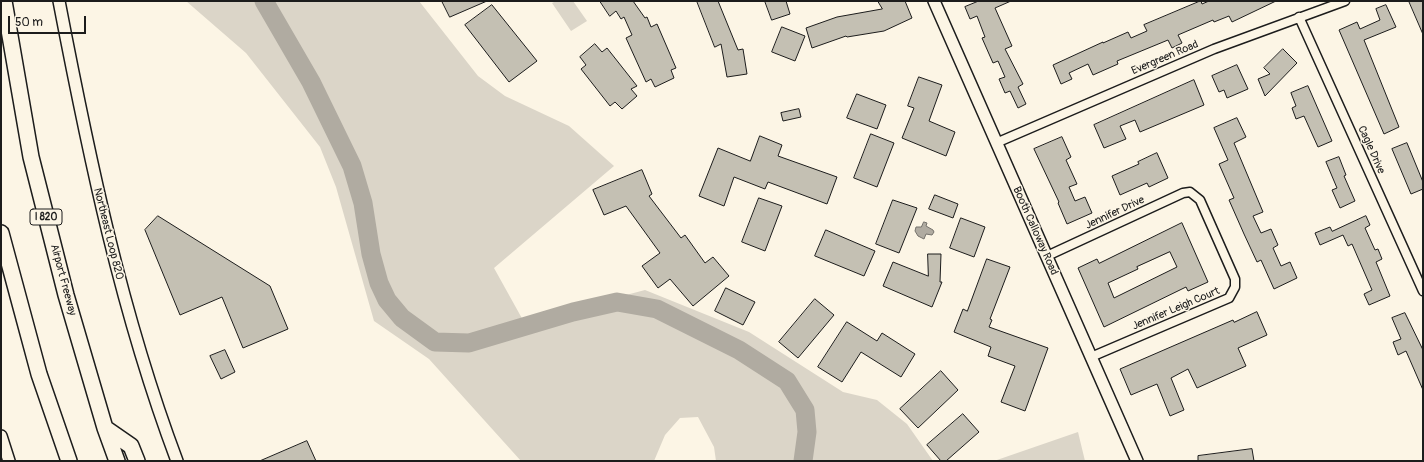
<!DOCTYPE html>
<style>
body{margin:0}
#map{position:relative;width:1424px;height:462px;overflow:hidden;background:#fcf5e5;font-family:Pangolin,sans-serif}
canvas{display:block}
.frame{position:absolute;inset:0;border:2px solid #1c1c1c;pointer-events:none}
.scale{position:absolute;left:8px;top:16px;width:78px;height:18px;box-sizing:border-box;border:2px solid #1c1c1c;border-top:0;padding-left:5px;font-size:12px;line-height:14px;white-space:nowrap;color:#1c1c1c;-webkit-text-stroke:3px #fcf5e5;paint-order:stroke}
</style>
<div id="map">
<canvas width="1424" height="462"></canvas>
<div class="frame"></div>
<div class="scale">50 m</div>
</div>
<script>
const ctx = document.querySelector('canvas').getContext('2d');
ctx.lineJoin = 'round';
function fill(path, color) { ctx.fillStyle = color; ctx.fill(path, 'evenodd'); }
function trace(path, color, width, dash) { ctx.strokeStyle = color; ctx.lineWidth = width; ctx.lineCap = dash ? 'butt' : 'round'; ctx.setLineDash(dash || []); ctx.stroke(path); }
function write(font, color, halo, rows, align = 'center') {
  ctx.font = font + ' Pangolin,sans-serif'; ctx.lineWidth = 3; ctx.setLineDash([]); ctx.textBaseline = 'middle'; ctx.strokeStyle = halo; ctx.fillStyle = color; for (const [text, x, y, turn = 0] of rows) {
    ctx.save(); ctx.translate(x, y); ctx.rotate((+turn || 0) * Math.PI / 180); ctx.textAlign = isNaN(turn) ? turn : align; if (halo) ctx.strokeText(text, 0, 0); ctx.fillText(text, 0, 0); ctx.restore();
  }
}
const green = new Path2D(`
 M186 1H419L478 76 505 96 569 126 614 166 494 268 524 322 645 290 749 332 843 392 877 400 907 424 933 461H716L714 447 698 417 680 418 665 435 654 461H521L429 359 374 321 336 187 320 147 246 53Z
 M556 1H573L587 21 571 31 552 3Z
 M1078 432 1085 461H994Z`);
const water = new Path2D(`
 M924 222 927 223 926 226 933 230 934 232 932 235 926 234 924 239 918 236 915 231 916 227H921Z`);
const river = new Path2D(`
 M264 1 311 82 352 166 363 203 371 254 379 283 387 300 402 318 435 342 469 343 573 312 617 302 657 309 739 350 787 381 805 410 807 432 803 461`);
const building = new Path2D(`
 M442 1H487L450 17Z
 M600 1H633L645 18 647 17 651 27 657 24 676 68 671 70 674 78 655 87 651 79 646 82 626 38 632 35 624 17 621 19 616 11 610 16Z
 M697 1H718L738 50 743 49 747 74 727 77 721 44 715 47Z
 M765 1H786L790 14 772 20Z
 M878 1H905L912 18 884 31 847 37 846 36 812 48 806 28 837 17 882 9Z
 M979 1H1011L995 8 1012 46 1005 49 1023 84 1018 87 1026 104 1018 108 1010 91 1005 93 999 79 1005 77 998 61 993 63 982 38 985 37 977 16 970 19 965 7Z
 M1201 1 1202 4 1209 1H1276L1232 22 1229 16 1214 22 1213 20 1178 35 1182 43 1172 48 1168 40 1117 61 1118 64 1093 75 1088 64 1069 73 1072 79 1061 84 1053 65 1103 42V43L1128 32 1131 38 1147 31 1144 25Z
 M1409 1H1423V34Z
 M492 5 537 61 509 82 465 25Z
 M1386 5 1396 27 1364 40 1399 127 1384 134 1339 30 1357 22 1360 29 1380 20 1376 9Z
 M782 27 805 36 795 61 772 52Z
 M595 44 602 52 607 48 637 86 631 89 637 96 622 109 615 102 610 106 581 69 586 65 580 57Z
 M1283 49 1297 63 1265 96 1258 79 1270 74 1264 68Z
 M1237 65 1248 89 1227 98 1224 90 1219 92 1212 76Z
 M919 77 942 85 929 121 955 132 946 156 902 138 914 108 908 106Z
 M1194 80 1204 105 1140 132 1135 120 1120 126 1126 139 1104 148 1094 125Z
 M1308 86 1332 141 1318 147 1304 116 1296 119 1292 108 1296 106 1291 93Z
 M857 94 886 105 877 129 847 118Z
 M799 109 801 117 783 121 781 113Z
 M1237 118 1246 137 1234 143 1263 212 1253 216 1261 233 1271 229 1278 245 1273 248 1281 266 1290 262 1297 278 1274 289 1261 260 1257 262 1244 234 1229 200 1234 198 1219 164 1228 160 1214 128Z
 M871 134 894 143 877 187 854 178Z
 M760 136 782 145 778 156 837 177 827 204 768 182 765 189 734 177 724 206 699 196 718 148 750 161Z
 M1062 137 1071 157 1066 160 1077 184 1069 187 1075 201 1085 197 1092 213 1067 224 1058 203 1059 202 1034 149Z
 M1407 143 1423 182V189L1411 194 1392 149Z
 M1157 153 1168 178 1149 187 1147 183 1120 195 1112 176 1139 164 1138 162Z
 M1339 157 1346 175 1344 176 1355 201 1340 208 1332 190 1337 188 1326 162Z
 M642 170 652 194 649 196 681 238 685 235 705 263 713 257 729 276 693 306 670 279 658 288 642 266 660 253 626 206 604 215 593 190Z
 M935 195 958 204 953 218 929 209Z
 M759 198 782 206 765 251 742 242Z
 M893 200 917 208 899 253 876 244Z
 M158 216 270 286 288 329 243 348 222 297 180 315 145 230Z
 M1366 216 1370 225 1365 228 1375 250 1378 249 1382 259 1376 262 1390 296 1369 305 1364 294 1372 290 1352 244 1348 246 1343 235 1320 245 1315 233 1330 227 1332 231Z
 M961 218 985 227 974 257 950 248Z
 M1182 223 1208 282 1188 291 1186 287 1104 327 1078 268 1097 259 1099 263ZM1170 252 1177 267 1114 298 1108 283 1138 269 1137 267Z
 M826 230 875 251 864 276 815 256Z
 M928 254H941L940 282H942L932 307 883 286 893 262 928 276Z
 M987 259 1010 267 990 319 992 320 989 327 1048 348 1025 411 1001 402 1015 366 988 356 991 347 954 332 963 309 967 311Z
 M726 288 755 302 743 325 715 311Z
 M815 299 834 315 798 358 779 342Z
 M1257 312 1267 335 1238 348 1246 366 1197 388 1188 369 1171 378 1184 410 1170 416 1157 384 1131 395 1120 369 1233 320 1234 322Z
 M1405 313 1423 350V390L1406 351 1398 355 1393 342 1401 339 1392 318Z
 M847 322 877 341 882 333 915 354 901 377 861 352 842 382 818 367Z
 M225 350 235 372 221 379 210 356Z
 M941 371 958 390 918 428 900 409Z
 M963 414 979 432 946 461H941L927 445Z
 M307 441 316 461H260Z
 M1252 449 1254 461H1198V456Z`);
const street = new Path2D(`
 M1299 17 1423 291
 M996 143 1214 49 1345 1
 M1047 256 1183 193 1190 192 1200 200 1235 279V287L1229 298 1091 357`);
const secondary = new Path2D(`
 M59 1C89 157 121 312 177 461
 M934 1 1137 461
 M1 436 9 461`);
const highway = new Path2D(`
 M4 1 31 157 66 295 105 428 117 461
 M1 233 39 374 69 461
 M105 428 131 446 137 461`);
const shields = [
 [46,217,32]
];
const shieldNames = [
 ["I 820",46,217]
];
const streetNames = [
 ["Evergreen Road",1165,58,-23],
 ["Cagle Drive",1371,150,66],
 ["Jennifer Drive",1115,213,-25],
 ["Booth Calloway Road",1035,231,66],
 ["Northeast Loop 820",108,234,76],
 ["Airport Freeway",63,280,75],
 ["Jennifer Leigh Court",1176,309,-23]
];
fill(green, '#dbd5c8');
fill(water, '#b0aba1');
trace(water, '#75726c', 1);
trace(river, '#b0aba1', 19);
fill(building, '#c4c0b3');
trace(building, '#1c1c1c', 1);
trace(street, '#1c1c1c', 11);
trace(secondary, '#1c1c1c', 14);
trace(highway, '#1c1c1c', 18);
trace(street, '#fcf5e5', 8);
trace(secondary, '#fcf5e5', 11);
trace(highway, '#fcf5e5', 15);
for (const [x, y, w] of shields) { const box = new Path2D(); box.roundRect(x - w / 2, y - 8, w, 16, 3); ctx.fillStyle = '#fcf5e5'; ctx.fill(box); trace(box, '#1c1c1c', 1); }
write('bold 10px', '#1c1c1c', null, shieldNames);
write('11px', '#1c1c1c', '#fcf5e5', streetNames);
</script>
